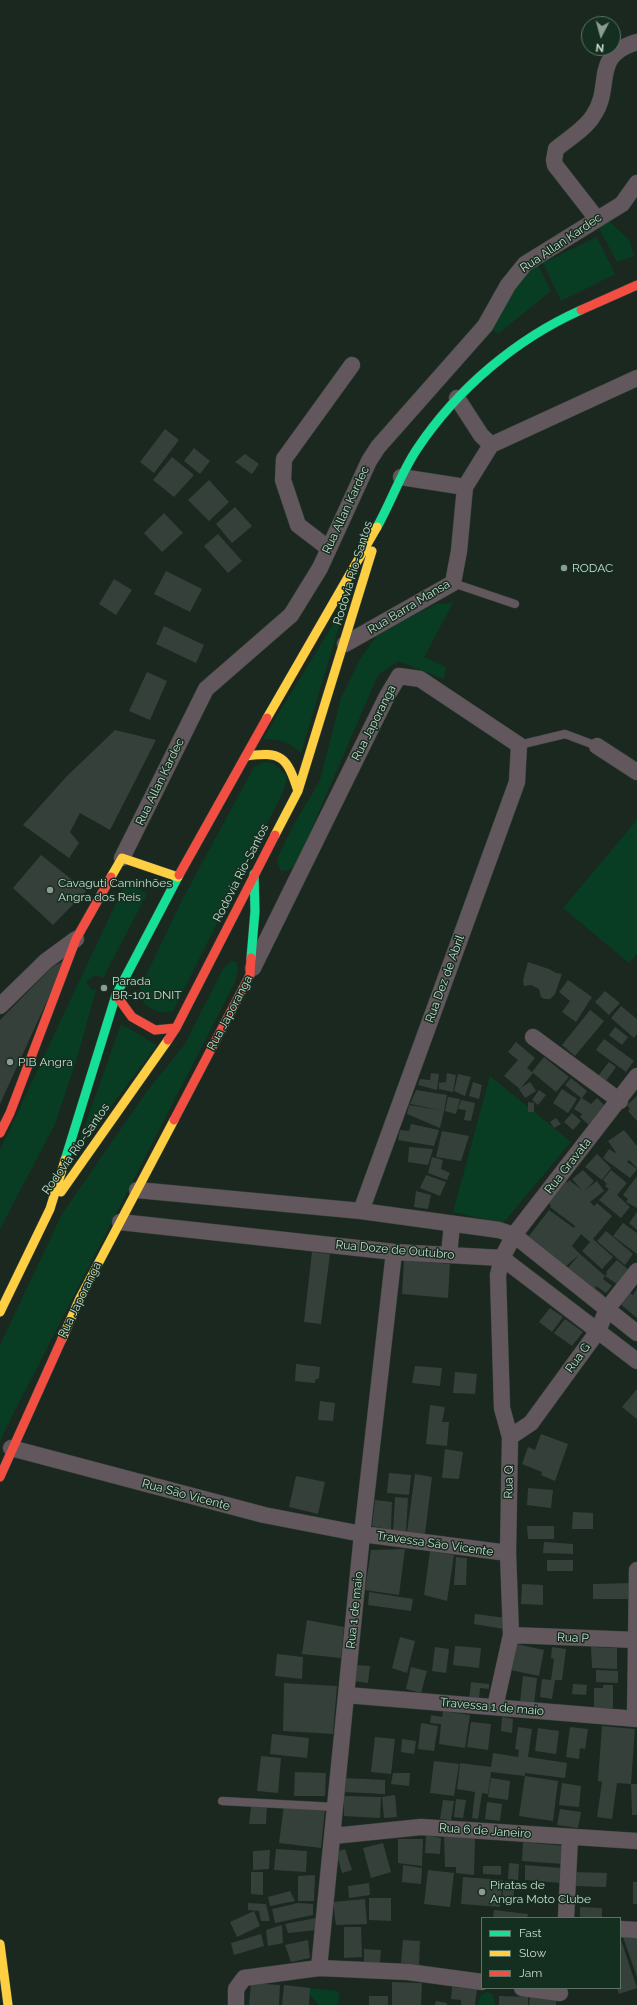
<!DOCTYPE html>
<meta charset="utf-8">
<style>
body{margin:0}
#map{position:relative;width:637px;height:2005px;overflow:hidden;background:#1a2820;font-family:Raleway,sans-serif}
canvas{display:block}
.legend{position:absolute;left:481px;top:1917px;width:140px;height:72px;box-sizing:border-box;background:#142e1f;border:1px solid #5d7366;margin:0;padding:5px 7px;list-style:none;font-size:12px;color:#cbdad0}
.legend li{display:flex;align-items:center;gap:8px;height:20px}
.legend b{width:20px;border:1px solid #5d7366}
.north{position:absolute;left:581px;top:16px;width:40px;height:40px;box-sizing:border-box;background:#142e1f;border:1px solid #5d7366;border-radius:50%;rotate:186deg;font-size:11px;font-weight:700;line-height:16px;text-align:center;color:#cbdad0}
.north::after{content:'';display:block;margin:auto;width:14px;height:18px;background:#8d9c92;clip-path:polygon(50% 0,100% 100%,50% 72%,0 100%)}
</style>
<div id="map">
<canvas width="637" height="2005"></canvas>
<ul class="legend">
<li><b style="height:5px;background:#16e098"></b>Fast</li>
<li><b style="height:5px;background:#ffcf43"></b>Slow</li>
<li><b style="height:5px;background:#f24e42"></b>Jam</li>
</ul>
<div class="north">N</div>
</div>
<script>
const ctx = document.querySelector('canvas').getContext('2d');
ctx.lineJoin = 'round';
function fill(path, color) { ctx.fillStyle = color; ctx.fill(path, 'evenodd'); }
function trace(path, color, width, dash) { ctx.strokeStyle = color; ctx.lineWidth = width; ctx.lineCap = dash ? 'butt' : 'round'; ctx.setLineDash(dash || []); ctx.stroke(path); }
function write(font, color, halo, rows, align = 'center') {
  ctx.font = font + ' Raleway,sans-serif'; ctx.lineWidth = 3; ctx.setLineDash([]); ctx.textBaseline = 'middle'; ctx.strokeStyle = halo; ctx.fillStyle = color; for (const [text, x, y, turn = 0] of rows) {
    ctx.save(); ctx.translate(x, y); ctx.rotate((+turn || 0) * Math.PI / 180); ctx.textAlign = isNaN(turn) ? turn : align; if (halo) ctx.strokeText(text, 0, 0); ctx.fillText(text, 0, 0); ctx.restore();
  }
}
const green = new Path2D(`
 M609 221 629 240 634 256 617 262 598 227Z
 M597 237 615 274 561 301 543 263Z
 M538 265 551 291 498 334 489 327 523 275Z
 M346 603 301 753C289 742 280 739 263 739Z
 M453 603 424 657 446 667 444 679 398 661 378 675 296 865 288 871 280 870 277 859 292 828 320 780 341 698 359 661 378 634 436 604Z
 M264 762 273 763 287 776 284 790 173 1011C159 1014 153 1011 143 1002L140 988 183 898 254 767Z
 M637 820V954L629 963 563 908Z
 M128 883 147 894 103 978 95 975 86 982 91 989 96 990 77 1058 55 1124 0 1229V1150L123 888Z
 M231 961 236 962 238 968 235 982 6 1428 0 1442V1345L62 1214 147 1091 185 1044 223 969Z
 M121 1024 157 1045 74 1156Z
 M490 1076 571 1142 503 1223 453 1212Z
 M310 1988 338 1991C340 1997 340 2000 336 2005H319L310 1995Z
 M487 1992 493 1994 495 2005H477L481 1995Z`);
const building = new Path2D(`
 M165 429 179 440 154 473 140 462Z
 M194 448 210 461 200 474 184 461Z
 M245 454 259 464 252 474 235 462Z
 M172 457 194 475 174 497 153 480Z
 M209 480 229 502 209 521 188 500Z
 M235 507 252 526 232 543 216 524Z
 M164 513 183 533 162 552 144 533Z
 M218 534 242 561 228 573 204 546Z
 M166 571 202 589 190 612 154 594Z
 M114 579 132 590 116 615 99 604Z
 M164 626 204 645 196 663 156 644Z
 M147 672 167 681 150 720 129 711Z
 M115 730 156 740 110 830 80 813 70 832 79 843 69 858 23 825 67 776Z
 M41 855 86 891 53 925 13 888Z
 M66 959 62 968 0 1104V1020L51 968Z
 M528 962 549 969 556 973 562 974 555 994 550 999H545L541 997 539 989 531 985 524 986 523 980Z
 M568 980 592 997 576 1022 562 1012 570 1001 559 992Z
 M605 991 620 1003 609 1015 595 1002Z
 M621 1006 637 1019V1034L634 1038 611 1018Z
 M590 1010 604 1021 575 1056 562 1045Z
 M615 1027 628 1037 622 1045 609 1035Z
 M604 1039 634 1061 626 1072 596 1050Z
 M516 1042 535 1058 527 1068 533 1073 520 1089 504 1076 518 1060 508 1052Z
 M544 1057 569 1077 556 1092 532 1072Z
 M609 1062 616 1067 605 1082 598 1076Z
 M431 1073 439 1074 437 1090 418 1085 420 1079 430 1080Z
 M447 1073 456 1075 453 1092 439 1089V1083L446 1082Z
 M458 1074 471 1077 465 1096 454 1091Z
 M571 1078 587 1091 582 1098 591 1104 597 1098 605 1106 589 1125 580 1117 582 1114 574 1109 581 1098 565 1085Z
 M473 1082 482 1085 479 1099 469 1096Z
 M530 1082 536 1091 525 1098 519 1089Z
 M562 1089 577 1099 568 1113 553 1103Z
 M416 1090 447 1095 444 1111 410 1104Z
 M539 1090 546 1095 538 1105 532 1100Z
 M637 1096V1121L628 1111 630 1109 627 1105Z
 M448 1097 460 1099 456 1114 445 1111Z
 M461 1100 475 1103 471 1121 464 1120 466 1110 458 1109Z
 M528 1102 534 1103V1112H528Z
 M409 1105 444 1111 440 1128 407 1114Z
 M572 1113 581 1121 573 1130 564 1122Z
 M556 1118 561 1124 554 1128 550 1122Z
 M411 1124 439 1130 434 1146 398 1140 400 1130 409 1131Z
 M624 1130 637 1146V1168L629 1160 627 1162 637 1169 630 1178 603 1158 609 1149 617 1154 608 1141Z
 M442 1131 469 1136 461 1161 436 1157Z
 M409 1147 433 1149 428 1165 408 1162Z
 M597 1154 611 1168 602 1180 585 1167Z
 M432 1157 443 1160 441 1169 450 1173 447 1180 428 1173Z
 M583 1170 594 1181 584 1191 597 1181 604 1191 590 1202 594 1206 597 1203 612 1216 593 1239 613 1257 602 1269 582 1251 590 1242 581 1234 572 1246 580 1254 566 1266 529 1236 549 1210 574 1228 575 1226 550 1207 551 1206 548 1202 566 1181 568 1183 569 1180 582 1190 572 1179Z
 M611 1170 627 1183 617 1195 630 1207 621 1218 599 1200 609 1189 605 1186 607 1184 603 1180Z
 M426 1175 446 1182 440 1196 420 1188Z
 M637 1176V1208L626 1202 628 1199 623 1195Z
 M416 1191 431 1195 428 1209 414 1207Z
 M637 1212V1230L629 1223Z
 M623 1223 637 1233V1254L613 1236Z
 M606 1231 633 1254 625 1265 597 1241Z
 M312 1252 330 1254 321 1324 304 1322Z
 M580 1254 605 1276 603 1279 612 1286 606 1293 596 1286 595 1288 604 1295 601 1299 566 1270Z
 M404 1260 450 1264 448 1298 402 1294Z
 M617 1260 630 1271 620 1286 605 1276 607 1274 606 1272Z
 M637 1288V1318L619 1303 628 1292 633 1295Z
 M550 1308 563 1317 552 1332 539 1322Z
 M565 1319 583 1332 572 1346 554 1333Z
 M296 1364 320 1367 319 1378 315 1380V1383L295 1381Z
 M415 1366 442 1368 440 1386 412 1383Z
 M455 1372 477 1374 475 1394 453 1393Z
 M637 1389V1419L622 1407Z
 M320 1401 335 1403 333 1421 318 1420Z
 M430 1405 445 1407 442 1422H449L447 1446 426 1444Z
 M541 1434 568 1444 555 1481 541 1475 542 1472 522 1464 528 1447 535 1450Z
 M445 1449 463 1452 459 1479 442 1478Z
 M389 1473 411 1475 409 1495 387 1493Z
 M415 1474 432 1477 425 1534 407 1532Z
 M296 1476 325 1482 318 1514 289 1507Z
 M528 1488 553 1490 551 1508 527 1505Z
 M395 1497 408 1498 406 1532H393Z
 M375 1500 392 1502 391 1530 372 1526Z
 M573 1512 593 1513V1529H572Z
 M527 1526H554V1539H528Z
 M544 1542 573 1544V1554L543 1553Z
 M405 1549 399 1595 365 1590 371 1550Z
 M430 1551 454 1555 447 1601 424 1595Z
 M456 1557 467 1558 466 1585H454Z
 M547 1560H573V1571H547Z
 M634 1583V1599H593V1584Z
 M522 1584 543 1585V1605L521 1604Z
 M369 1592 413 1599 411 1611 368 1605Z
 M475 1614 506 1618 504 1629 474 1624Z
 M307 1620 344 1627 341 1658 302 1654Z
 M400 1637 415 1641 407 1673 392 1668Z
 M516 1644 544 1650 539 1676 511 1670Z
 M455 1646 481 1648 479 1668 453 1665Z
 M435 1647 449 1649 446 1673 432 1671Z
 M552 1647 566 1649 562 1680H555L552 1699 540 1697 542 1679 551 1680 554 1659 551 1658Z
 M591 1647 617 1648V1669L592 1668Z
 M277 1654 303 1657 302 1679 275 1676Z
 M356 1665 370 1666 368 1683 354 1681Z
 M411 1667 427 1671 421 1693 406 1689Z
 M596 1670 618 1671V1683L596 1682Z
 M523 1676 537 1678 534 1705 520 1703Z
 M471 1682 489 1684V1689L480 1688 479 1700H469Z
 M284 1683 337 1686 333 1734 283 1731Z
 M573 1684 587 1685 586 1695 572 1694Z
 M603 1685H613V1708H594V1688H603Z
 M443 1711 470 1715 465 1748 439 1744 441 1724 430 1723 431 1715 442 1717Z
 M502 1717 513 1719 512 1733 501 1731Z
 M471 1722 491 1724 488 1750 467 1747Z
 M421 1723 438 1726 434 1751 418 1749Z
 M602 1726 635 1729 631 1784 617 1783 612 1819 597 1817 602 1782 598 1781Z
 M518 1727 532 1729 528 1757 567 1763 565 1778 525 1773V1776L491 1772 488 1794 482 1793 478 1819 472 1818 475 1792 457 1789 460 1763 491 1767 493 1753 518 1757 519 1750 515 1749Z
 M570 1727 588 1729 585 1749 580 1748 579 1759 566 1757Z
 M538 1728 559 1731 556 1754 535 1751Z
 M272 1734 309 1738 307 1758 270 1754Z
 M375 1737 395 1739 391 1774 371 1772Z
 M402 1739 416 1741 414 1754 401 1752Z
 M261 1756 281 1758 278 1793 257 1791Z
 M434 1761 459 1764 454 1796 430 1793Z
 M295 1772 326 1773 325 1796H294Z
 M393 1773H410L409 1786 391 1784Z
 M525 1776 558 1781 553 1821 519 1816Z
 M345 1778 385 1780V1794L343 1792Z
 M491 1778 510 1781 508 1800 488 1797Z
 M562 1783 581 1786 579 1807 559 1805Z
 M631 1784H637V1815H632Z
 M395 1795 397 1817 384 1818 382 1797Z
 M344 1796 381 1797 380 1818 344 1816Z
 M456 1799 466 1800 463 1818 454 1817Z
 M443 1800 454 1801 451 1820 440 1819Z
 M487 1802 502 1804 500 1821 485 1819Z
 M284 1805 325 1809 321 1848 279 1843Z
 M251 1807H267L266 1824H249Z
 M560 1809 581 1812 578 1828 557 1825Z
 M426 1835 441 1838 440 1854 425 1853Z
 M444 1836 475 1838 474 1875 456 1873V1867H445Z
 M398 1839H423L422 1866 398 1863Z
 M523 1842 564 1846 563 1864 522 1861Z
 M383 1843 391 1872 371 1878 363 1848Z
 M276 1849 307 1851 306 1872 274 1870Z
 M345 1849 352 1870 342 1873 336 1852Z
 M270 1850 269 1869 253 1870V1851Z
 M509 1863 519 1864 518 1880 508 1879Z
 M403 1865 422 1868 421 1884 402 1882Z
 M525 1865 561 1868V1883L525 1880Z
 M483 1866H501V1875L483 1874Z
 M428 1870 454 1873 450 1907 424 1904Z
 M251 1872H263V1895L251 1894Z
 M574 1872 607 1873 606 1887 574 1886Z
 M315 1875 314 1901H298V1876Z
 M463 1877 503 1880 500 1907 461 1904Z
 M504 1881 515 1882 513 1900 502 1899Z
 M633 1882H637V1904H633Z
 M369 1883 370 1895 349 1898 348 1886Z
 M290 1891 295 1901 270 1906 268 1897Z
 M369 1898H391V1921L369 1920Z
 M365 1899 367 1924 336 1925 333 1902Z
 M248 1903 266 1904 270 1921H261L259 1911 248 1910Z
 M298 1903 313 1904V1915L275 1923 272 1909Z
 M580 1907 602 1908V1918H580Z
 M494 1910 528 1914 527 1918H493Z
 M254 1911 260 1926 237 1937 230 1922Z
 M316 1918 317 1930 288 1933 285 1924Z
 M282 1925 283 1943 268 1946 266 1930Z
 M344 1927H361L362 1957 344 1958Z
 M261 1934 264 1946 234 1955 231 1943Z
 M623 1937H637V1977Z
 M308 1940 310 1958 291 1962 285 1945Z
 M403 1940 420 1941 419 1965 401 1963Z
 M621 1940 637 1988 619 1994 617 1988H620Z
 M364 1949 381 1950 380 1963 364 1962Z
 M392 1982 422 1983 421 2005H392Z
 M251 1983 280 1985 279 2005H249Z
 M284 1985 310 1988 309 2005H282Z
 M452 1987 477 1989 475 2005H461V2000L451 1999Z
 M369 1996H388V2005H369Z
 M499 1996 528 1997V2005H499Z
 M530 1996 556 1999V2005H529Z
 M436 2001 447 2003V2005H435Z`);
const lane = new Path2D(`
 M453 583 515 604
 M519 745 565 734 597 746
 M222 1801 335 1807`);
const street = new Path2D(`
 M597 219 555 165 554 160 556 149C568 139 585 129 593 116 614 86 590 56 637 42
 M457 398 481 435 491 445
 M401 477 465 487
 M328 548 298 525 283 480 284 459 352 365
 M345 644 453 583 459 551 465 487 491 445 637 378
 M597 746 637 772
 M122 858 206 689 291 615 320 568 369 461 378 447 485 326 508 285 525 264 622 204 637 183
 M253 968 387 696 399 676 420 679 519 745 517 782 361 1211
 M0 1006 46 961 76 939
 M533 1037 620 1101
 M137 1190 361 1211 499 1230 514 1235 637 1333
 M120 1222 394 1252 502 1258 637 1361
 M449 1255 452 1224
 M510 1437 531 1423 598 1331 607 1309 637 1271
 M11 1448 264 1515 362 1534 508 1553
 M511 1635 636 1640
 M346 1695 637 1719
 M495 1707 511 1635 508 1553 510 1437 502 1408 498 1275 502 1258 514 1235 637 1076
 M635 1718 637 1570
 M333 1836 421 1827 637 1841
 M566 1918 570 1837
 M620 1929 637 1930
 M319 1968 362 1534 394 1252
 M522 1988 560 1993
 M236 2005V1989L244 1978 319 1968 408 1972 482 1982`);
const fast = new Path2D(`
 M377 527C391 502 401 473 417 449 457 389 516 339 581 310
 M251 958 255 911 254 874
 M65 1160 116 995 179 875`);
const slow = new Path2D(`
 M267 718 377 527
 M246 756C282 751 287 757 298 791
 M275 835 298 791 372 551
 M111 877 122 858 178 877
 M61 1192 168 1040
 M0 1312 50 1209 65 1160
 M62 1339 80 1298 174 1120
 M0 1944 8 2005`);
const jam = new Path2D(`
 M581 310 637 285
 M179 875 267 718
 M116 995 132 1017 155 1030 176 1028
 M168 1040 176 1028 275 835
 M174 1120 250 975 251 958
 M0 1133 10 1113 76 939 111 877
 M0 1477 62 1339`);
const markers = [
 [564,568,4,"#8d9c92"],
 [50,890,4,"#8d9c92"],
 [104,988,4,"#8d9c92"],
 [10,1062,4,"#8d9c92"],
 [482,1892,4,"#8d9c92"]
];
const streetNames = [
 ["Rua Allan Kardec",561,243,-34],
 ["Rua Allan Kardec",346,510,-65],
 ["Rodovia Rio-Santos",353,573,-73],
 ["Rua Barra Mansa",409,607,-31],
 ["Rua Japoranga",374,723,-63],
 ["Rua Allan Kardec",160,782,-64],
 ["Rodovia Rio-Santos",241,873,-63],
 ["Rua Dez de Abril",445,979,-70],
 ["Rua Japoranga",230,1013,-62],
 ["Rodovia Rio-Santos",76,1149,-55],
 ["Rua Gravata",568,1166,-52],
 ["Rua Doze de Outubro",395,1250,5],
 ["Rua Japoranga",80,1300,-64],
 ["Rua G",578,1358,-54],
 ["Rua Q",509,1482,-89],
 ["Rua São Vicente",186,1495,15],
 ["Travessa São Vicente",435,1544,8],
 ["Rua 1 de maio",355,1610,-84],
 ["Rua P",573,1638,2],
 ["Travessa 1 de maio",492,1707,5],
 ["Rua 6 de Janeiro",485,1831,4]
];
const poiNames = [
 ["RODAC",572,568],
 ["Cavaguti Caminhões",58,883],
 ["Angra dos Reis",58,897],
 ["Parada",112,981],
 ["BR-101 DNIT",112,995],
 ["PIB Angra",18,1062],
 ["Piratas de",490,1885],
 ["Angra Moto Clube",490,1899]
];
fill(green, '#093d23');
fill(building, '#35403a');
trace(lane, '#37443c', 9);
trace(street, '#37443c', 17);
trace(fast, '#37443c', 10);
trace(slow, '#37443c', 10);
trace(jam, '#37443c', 10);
trace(lane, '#62575d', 8);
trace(street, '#62575d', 16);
trace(fast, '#16e098', 9);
trace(slow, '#ffcf43', 9);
trace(jam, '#f24e42', 9);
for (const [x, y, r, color] of markers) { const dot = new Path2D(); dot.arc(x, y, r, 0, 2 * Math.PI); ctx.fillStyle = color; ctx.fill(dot); trace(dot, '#142e1f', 1.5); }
write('12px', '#cbdad0', '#142e1f', streetNames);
write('12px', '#cbdad0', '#142e1f', poiNames, 'left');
</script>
